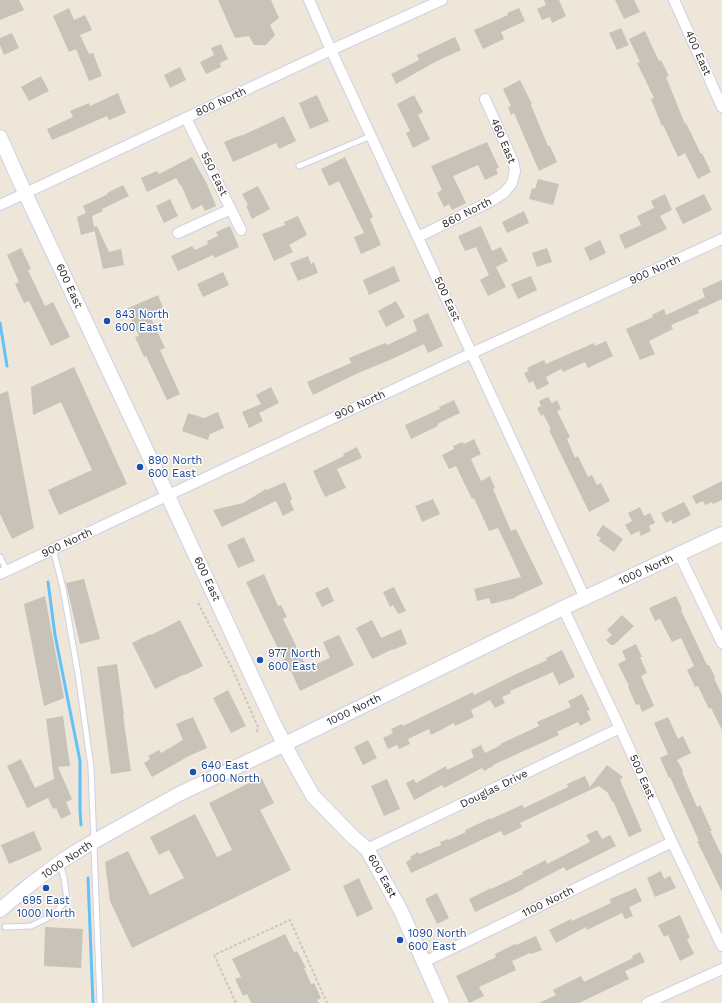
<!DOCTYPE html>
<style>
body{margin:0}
canvas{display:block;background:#ede6d9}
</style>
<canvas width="722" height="1003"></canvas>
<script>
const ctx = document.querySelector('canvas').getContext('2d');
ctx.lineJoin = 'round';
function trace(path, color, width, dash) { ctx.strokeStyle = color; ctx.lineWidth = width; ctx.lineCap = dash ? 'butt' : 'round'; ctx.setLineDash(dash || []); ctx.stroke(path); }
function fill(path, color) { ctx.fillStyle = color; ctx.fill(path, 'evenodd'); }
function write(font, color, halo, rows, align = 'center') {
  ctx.font = font + ' "Work Sans",sans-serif'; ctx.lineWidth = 3; ctx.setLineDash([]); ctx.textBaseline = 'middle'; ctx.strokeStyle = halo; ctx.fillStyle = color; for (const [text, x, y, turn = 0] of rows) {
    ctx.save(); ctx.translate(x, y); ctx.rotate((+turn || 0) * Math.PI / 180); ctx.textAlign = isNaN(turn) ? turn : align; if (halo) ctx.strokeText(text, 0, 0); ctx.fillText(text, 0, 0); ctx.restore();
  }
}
const stream = new Path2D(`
 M0 323 7 366
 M48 582 55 635 80 761V810L81 825
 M88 878 93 1003`);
const building = new Path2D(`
 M0 0H19L24 10 0 20Z
 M218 0H271L279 18 270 25 275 35 266 45H254L249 36 235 38Z
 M544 0H559L566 16 552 23 550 17 542 20 537 9 546 5Z
 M615 0H634L640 12 624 19Z
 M69 8 74 20 85 15 92 30 80 35 89 54 93 53 102 76 89 81 76 49 69 52 53 16Z
 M519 8 525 21 501 32 504 39 483 49 474 30 508 15 507 13Z
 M621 28 629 45 617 50 609 33Z
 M645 31 659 61 661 60 669 76 666 77 685 124 686 123 701 154 702 153 711 172 698 179 685 153 678 157 663 125 662 126 651 99 654 98 637 63 640 62 629 39Z
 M12 33 19 48 4 55 0 45V38Z
 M455 37 461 50 437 61 396 84 391 74 419 60 417 55Z
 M221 44 228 59 220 63 221 67 206 74 200 62 214 55 211 48Z
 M180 67 186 80 170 88 164 75Z
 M41 76 49 91 29 101 21 87Z
 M520 80 532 104 531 105 548 146H550L557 162 539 171 514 113 511 115 508 107 511 106 503 89Z
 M118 93 126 113 109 120 107 116 52 140 47 129 73 117 70 111 89 103 90 106Z
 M317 95 329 121 310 129 299 103Z
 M414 95 423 112 418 115 430 139 413 148 406 133 410 131 397 104Z
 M284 116 296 141 279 149 276 143 233 162 224 142 241 135V136Z
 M487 142 499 168 496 169 498 174 485 180 478 165 453 176 466 203 452 210 449 204 444 207 437 193 442 190 431 166Z
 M192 157 207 184 216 206 205 211 202 205 192 210 181 185H180L176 178 147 192 141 178 157 171 159 174Z
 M345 157 373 217 370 219 381 245 361 254 354 237 364 233 349 202 339 181 329 186 321 169Z
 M538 179 559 184 553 205 529 199 532 188 535 189Z
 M123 185 129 196 102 209 103 211 92 216 94 227 97 226 109 252 121 249 124 265 103 269 94 228 95 231 81 235 77 217 86 213 83 206 108 194 107 193Z
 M258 186 270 209 252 219 246 206 248 205 242 194Z
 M665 194 672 210 660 216 667 229 625 249 619 235 641 225 637 216 654 208 651 201Z
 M704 194 712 210 683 224 675 208Z
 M170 199 178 216 164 223 156 206Z
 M524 211 529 223 507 233 502 222Z
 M298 216 307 235 289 245 293 252 274 261 262 234 285 225 284 222Z
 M230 226 239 247 215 258 213 255 178 271 171 256 192 246 195 250 208 244 207 241 218 236 216 232Z
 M481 226 492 251 501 247 508 261 496 267 506 287 488 296 480 280 489 275 476 247 465 251 458 236Z
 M600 240 606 253 590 261 584 248Z
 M21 248 31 269 28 270 45 306 53 302 70 337 51 346 29 301 24 303 15 284 19 282 7 255Z
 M547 248 552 262 537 267 532 253Z
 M308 256 311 264 314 262 318 273 298 281 290 263Z
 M394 266 400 281 369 295 363 280Z
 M223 272 229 285 203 297 197 284Z
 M531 276 537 290 518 299 511 284Z
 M722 280V299L698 310 699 313 671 325 673 329 649 341 655 354 640 360 626 329 653 317 652 315 664 309 666 315 705 297 702 289Z
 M158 295 164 310 150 316 165 348 160 350 180 394 167 400 146 356 144 357 135 337 139 336 126 309Z
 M396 301 405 317 386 327 378 311Z
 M428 313 443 346 428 353 424 344 392 359 356 374 313 395 307 382 351 363 349 358 385 343 387 345 417 331 413 320Z
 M606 341 613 356 588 368 585 362 563 372 561 369 546 377 549 384 537 390 533 381 529 383 524 373 529 371 527 368 544 360 546 364 594 343 595 346Z
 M74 367 127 484 59 515 48 490 92 470 61 402 33 415 31 387Z
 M271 387 279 403 259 413 263 421 249 428 242 412 261 404 256 395Z
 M8 391 34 528 12 539 0 514V394Z
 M548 397 552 403 557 400 561 409 557 411 570 437 567 439 575 458 578 456 588 477 592 475 597 485 601 483 610 501 589 512 549 430 551 429 543 414 541 416 537 408 541 406 539 401Z
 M454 400 460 413 437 424 438 426 411 439 405 425 440 409 439 407Z
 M218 412 224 428 210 434 208 440 182 431 188 413 204 418Z
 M474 439 481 454 471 459 481 481 490 476 495 488 493 489 511 531 516 529 543 584 515 597V598L491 604 489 598 477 601 474 589 521 577 498 528 489 531 474 498 472 499 456 466 449 469 442 455 454 449 453 446 462 442 464 444Z
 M357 447 362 458 337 469 346 488 325 497 313 471 344 456 343 454Z
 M722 481V500L713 504 712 502 705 505 703 501 696 504 692 496Z
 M285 482 292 499 290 501 294 510 283 516 276 501 222 527 213 510 243 503 266 489 267 490Z
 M433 499 440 514 422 522 415 506Z
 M684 502 691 515 673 524 671 520 666 523 661 513Z
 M640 507 644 516 650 513 655 523 649 526 651 531 641 536 639 531 631 535 625 525 632 521 628 513Z
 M603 525 623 539 614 552 599 541 601 538 596 535Z
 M244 537 255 561 238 568 227 545Z
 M264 574 278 606 281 605 287 617 283 619 307 668 330 658 323 642 339 635 354 665 300 691 291 671H289L267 626 246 582Z
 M84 579 100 639 80 644 66 583Z
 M328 587 334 601 322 607 315 593Z
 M394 587 406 611 398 614 393 605 390 607 383 592Z
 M45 596 64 698 44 706 24 604Z
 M676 596 682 609 681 610 707 665H709L715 677 714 678 722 695V730L711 708 709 709 698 686 695 687 687 670 694 666 681 638 672 642 660 619 655 621 649 608Z
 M622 615 634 626 614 645H611L606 640 612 635 607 630Z
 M180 620 203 666 185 675V674L155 689 132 643 150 634 151 635Z
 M372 620 381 638 401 629 407 644 393 650V649L372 659 356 628Z
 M636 644 642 657H640L647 673 641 676 654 706 642 712 639 704 636 705 628 687 629 686 618 664 626 660 622 651Z
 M562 650 575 677 559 685 553 672 510 691 511 693 502 697 505 703 495 708 490 700 471 710 474 717 455 726 454 723 431 735 429 729 408 739 410 744 399 749 397 745 388 749 383 738 393 733 391 729 402 724 403 726 473 692 474 695 512 676 547 660 546 658Z
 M117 664 124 715H123L131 771 111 774 97 667Z
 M228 690 246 726 231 733 213 698Z
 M582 694 590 710 587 711 591 720 580 726 578 722 557 732 559 735 493 765V766L484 771 482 768 444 788 442 785 414 800 406 783 414 779 416 783 446 766 447 770 474 757 471 750 481 745 485 753 501 745 500 744 539 726 537 722 571 707 568 701Z
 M63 716 70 766 58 767 72 799 66 802 71 814 61 819 56 808 53 809 48 798 27 808 7 766 21 759 35 788 54 779 46 719Z
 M193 717 207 748 189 756 152 777 144 763 150 759 148 756 159 750 161 753 183 740 176 724Z
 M668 717 678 739 683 736 691 753 677 760 683 771 682 772 697 807 700 805 712 831H710L722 856V892L697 841H699L670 777 669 778 660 758 668 754 654 723Z
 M368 740 377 758 363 765 354 747Z
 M607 765 623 777 620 780 642 831 629 837 613 801 612 802 608 793 599 786 573 798 520 823 522 827 504 836 501 831 411 873 406 862 411 859 410 857 418 852 419 854 441 845 440 842 448 839 449 840 466 832 465 830 491 818V819L522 805 524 808 568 787 567 784 585 776 590 787Z
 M261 777 274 803 260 810 291 870 132 948 110 901 105 862 128 851 150 895 184 878 169 850 159 855 150 837 195 814 217 857 232 850 209 803Z
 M387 779 400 809 384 816 371 786Z
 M597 830 602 839 610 835 616 846 566 871 564 867 524 888V889L475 912 469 899 491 888V889L523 874 522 872 546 860 547 864 590 842 586 835Z
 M34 831 42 850 9 864 1 845Z
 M661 871 664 879 670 876 676 888 655 897 647 878Z
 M359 878 373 909 357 917 343 886Z
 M636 888 642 901 629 907 633 916 625 919 622 913 587 930 586 927 556 943 549 930 571 919 572 921 611 903 610 899Z
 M437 893 449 918 437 924 425 899Z
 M680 915 690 938 687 939 694 954 680 961 668 935 664 937 658 925Z
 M45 927 83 929 81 968 44 966Z
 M285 934 294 952 297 951 306 968H304L311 984 314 983 321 998 317 1000 319 1003H251L247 994 243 996 235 979 241 977 232 959Z
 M536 936 542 950 531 954 530 953 512 961 516 970 479 987 484 996 469 1003 456 976 496 957 495 954 515 944 516 945Z
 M640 952 645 962 625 971 629 979 579 1003H539L556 995 553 990 581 976 584 982 633 958 632 956Z`);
const path = new Path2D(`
 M198 603 232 668 258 727 257 733
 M236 1003 214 955 290 920 327 1003`);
const lane = new Path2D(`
 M299 166 371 136
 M53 549 63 588 78 674 91 767 100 1003
 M0 557 7 571
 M5 927 31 926 52 916 67 900 64 878 60 863`);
const street = new Path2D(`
 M309 0 331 50 585 598
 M674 0 722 107
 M186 118 241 230
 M0 205 331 50 442 0
 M178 233 231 209
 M418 237 493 200 505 192 512 183 515 171 513 161 485 99
 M679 554 722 643
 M0 574 472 353 722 239
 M563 608 620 728 672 842 722 946
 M367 849 620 728
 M424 962 672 842
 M647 1003 722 969`);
const secondary = new Path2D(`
 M0 137 25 193 168 496 274 724 291 757 313 796 353 837 367 849 401 911 442 1003
 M0 910 31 884 60 862 84 847 179 794 285 744 563 608 722 534`);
const markers = [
 [107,321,4,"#1a4fb4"],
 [140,467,4,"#1a4fb4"],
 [260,660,4,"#1a4fb4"],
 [193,772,4,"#1a4fb4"],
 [46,888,4,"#1a4fb4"],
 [400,940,4,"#1a4fb4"]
];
const streetNames = [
 ["400 East",698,53,66],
 ["800 North",221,102,-25],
 ["460 East",503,141,67],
 ["550 East",214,174,64],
 ["860 North",467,213,-27],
 ["900 North",655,270,-25],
 ["600 East",69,286,65],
 ["500 East",447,299,65],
 ["900 North",360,405,-25],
 ["900 North",67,543,-25],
 ["1000 North",646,570,-25],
 ["600 East",207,579,65],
 ["1000 North",354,710,-26],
 ["500 East",642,777,66],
 ["Douglas Drive",494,789,-26],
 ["1000 North",67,860,-34],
 ["600 East",382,876,61],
 ["1100 North",548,902,-26]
];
const transitNames = [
 ["843 North",115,315],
 ["600 East",115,328],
 ["890 North",148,461],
 ["600 East",148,474],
 ["977 North",268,654],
 ["600 East",268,667],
 ["640 East",201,766],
 ["1000 North",201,779],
 ["695 East",46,901,"center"],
 ["1000 North",46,914,"center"],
 ["1090 North",408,934],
 ["600 East",408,947]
];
trace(stream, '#63c1f8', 3);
fill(building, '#c8c3b9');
trace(lane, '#cfd0e4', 7);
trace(street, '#cfd0e4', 12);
trace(secondary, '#cfd0e4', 16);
trace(path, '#c7c7c7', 2, [3, 2]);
trace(lane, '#fff', 5);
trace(street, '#fff', 10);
trace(secondary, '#fff', 14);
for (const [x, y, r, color] of markers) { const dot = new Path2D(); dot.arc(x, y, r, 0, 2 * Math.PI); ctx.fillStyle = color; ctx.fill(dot); trace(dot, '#fff', 1.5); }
write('11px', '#292929', '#fff', streetNames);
write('11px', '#164399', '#fff', transitNames, 'left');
</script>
